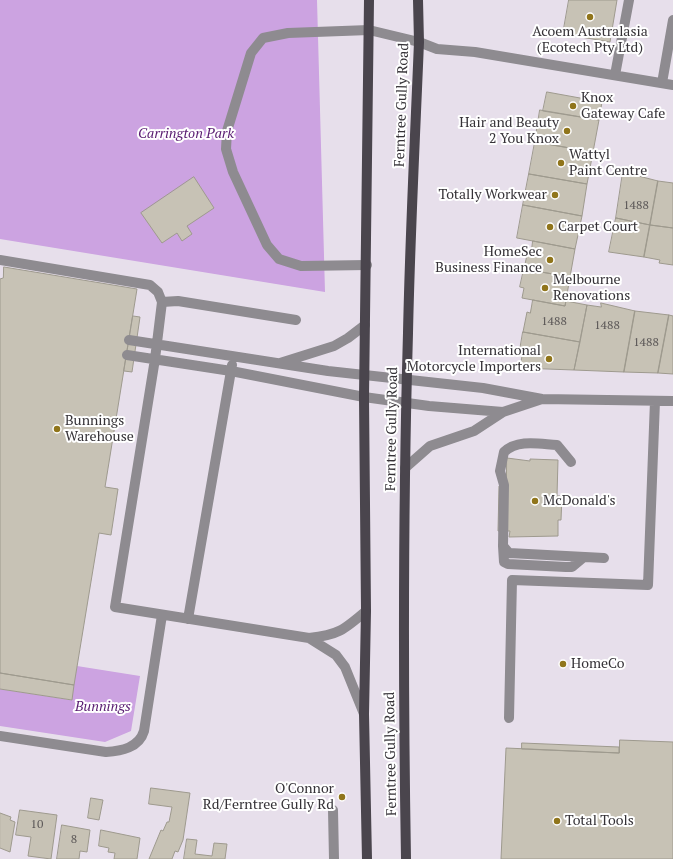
<!DOCTYPE html>
<style>
body{margin:0}
canvas{display:block;background:#e7dfeb}
</style>
<canvas width="673" height="859"></canvas>
<script>
const ctx = document.querySelector('canvas').getContext('2d');
ctx.lineJoin = 'round';
function fill(path, color) { ctx.fillStyle = color; ctx.fill(path, 'evenodd'); }
function trace(path, color, width, dash) { ctx.strokeStyle = color; ctx.lineWidth = width; ctx.lineCap = dash ? 'butt' : 'round'; ctx.setLineDash(dash || []); ctx.stroke(path); }
function write(font, color, halo, rows, align = 'center') {
  ctx.font = font + ' "PT Serif",serif'; ctx.lineWidth = 4; ctx.setLineDash([]); ctx.textBaseline = 'middle'; ctx.strokeStyle = halo; ctx.fillStyle = color; for (const [text, x, y, turn = 0] of rows) {
    ctx.save(); ctx.translate(x, y); ctx.rotate((+turn || 0) * Math.PI / 180); ctx.textAlign = isNaN(turn) ? turn : align; if (halo) ctx.strokeText(text, 0, 0); ctx.fillText(text, 0, 0); ctx.restore();
  }
}
const green = new Path2D(`
 M0 0H317L325 292 0 239Z
 M77 666 140 676 131 731 105 742 0 726V689L71 700Z`);
const building = new Path2D(`
 M569 0H617L610 42 563 34Z
 M547 92 602 102 599 120 543 111Z
 M540 110 599 120 593 152 535 142Z
 M535 142 593 152 587 184 529 174Z
 M623 172 658 181 650 225 616 218Z
 M529 174 587 184 582 216 523 205Z
 M194 177 214 208 187 226 192 234 182 241 177 233 162 243 141 213Z
 M658 181 673 183V228L650 225Z
 M523 205 582 216 575 249 517 238Z
 M616 218 650 225 644 257 609 252Z
 M650 225 673 228V265L659 263 660 260 644 257Z
 M533 241 575 249 570 277 524 269 528 250 531 251Z
 M4 267 137 289 105 487 118 489 111 535 99 533 74 685 0 673V279L3 278Z
 M524 269 570 277 565 306 522 298 524 288 520 287Z
 M533 300 565 306 566 301 587 305 580 342 523 332 527 312 530 313Z
 M601 303 635 311 624 372 574 370 587 305 601 307Z
 M635 311 669 315 658 373 624 372Z
 M669 315 673 316V374L658 373Z
 M133 316 140 317 132 372 124 371Z
 M523 332 580 342 574 370 520 368 523 350H520Z
 M507 458 530 461V459L558 460 557 496H562L561 520H558V536L509 537 510 531H498L499 486H506Z
 M0 673 74 685 72 700 0 689Z
 M620 740 673 742V859H501L506 748 619 753Z
 M522 743 619 747V753L522 749Z
 M151 788 190 793 183 840 178 852 175 851 172 859H149L161 830 163 831 167 822H169L172 807 149 804Z
 M91 798 103 800 99 820 88 818Z
 M20 810 57 815 51 859 28 856 31 837 16 835Z
 M0 813 11 817 10 820 15 822 10 852 0 848Z
 M62 825 90 830 87 852 80 851 79 859H57Z
 M101 830 140 838 137 859H114L115 853 108 852 109 848 99 846Z
 M187 839 197 840 195 854 212 856 214 843 227 844 225 859H184Z`);
const minor = new Path2D(`
 M615 75 629 0
 M662 83 673 20
 M0 260 150 285 158 292 162 302 155 359 115 607 309 638C338 635 344 630 366 611
 M367 265 301 266 279 259 267 245 233 172 226 149 227 131 251 53 263 38 288 33 369 30 419 42 437 49 475 52 673 85
 M162 302 178 301 296 320
 M129 340 328 371 483 388 542 399 673 401
 M127 355 231 371 364 397 429 406 503 412
 M280 363 334 346 348 338 365 325
 M571 462 557 445C539 444 518 439 504 452L500 471 504 485 503 546 509 553 604 558
 M405 468 430 446 474 431 503 412 542 399
 M503 546 504 562 508 564 566 567H572L584 557
 M188 619 232 365
 M309 638 336 655 345 667 364 714
 M509 718 512 580 648 585 655 401
 M0 736 106 752C121 751 139 748 144 731L162 615
 M333 810 334 859`);
const major = new Path2D(`
 M367 859 364 714 366 611 364 397 369 0
 M406 859C403 684 403 508 408 333 410 236 415 139 419 42L418 0`);
const markers = [
 [590,17,4,"#90751b"],
 [573,106,4,"#90751b"],
 [567,131,4,"#90751b"],
 [561,163,4,"#90751b"],
 [555,195,4,"#90751b"],
 [550,227,4,"#90751b"],
 [550,260,4,"#90751b"],
 [545,288,4,"#90751b"],
 [549,359,4,"#90751b"],
 [57,429,4,"#90751b"],
 [535,501,4,"#90751b"],
 [563,664,4,"#90751b"],
 [342,797,4,"#90751b"],
 [557,821,4,"#90751b"]
];
const numberNames = [
 ["1488",636,206],
 ["1488",554,322],
 ["1488",607,326],
 ["1488",646,343],
 ["10",37,825],
 ["8",74,840]
];
const poiNames = [
 ["Acoem Australasia",590,32,"center"],
 ["(Ecotech Pty Ltd)",590,48,"center"],
 ["Knox",581,98],
 ["Gateway Cafe",581,114],
 ["Hair and Beauty",559,123,"right"],
 ["2 You Knox",559,139,"right"],
 ["Wattyl",569,155],
 ["Paint Centre",569,171],
 ["Totally Workwear",547,195,"right"],
 ["Carpet Court",558,227],
 ["HomeSec",542,252,"right"],
 ["Business Finance",542,268,"right"],
 ["Melbourne",553,280],
 ["Renovations",553,296],
 ["International",541,351,"right"],
 ["Motorcycle Importers",541,367,"right"],
 ["Bunnings",65,421],
 ["Warehouse",65,437],
 ["McDonald's",543,501],
 ["HomeCo",571,664],
 ["O'Connor",334,789,"right"],
 ["Rd/Ferntree Gully Rd",334,805,"right"],
 ["Total Tools",565,821]
];
const streetNames = [
 ["Ferntree Gully Road",402,105,-88],
 ["Ferntree Gully Road",392,429,-89],
 ["Ferntree Gully Road",391,754,-91]
];
const parkNames = [
 ["Carrington Park",186,134],
 ["Bunnings",103,707]
];
fill(green, '#cca3e1');
fill(building, '#c7c2b5');
trace(building, '#9e9a8e', 1);
trace(minor, '#8e8b90', 10);
trace(major, '#4a454d', 10);
for (const [x, y, r, color] of markers) { const dot = new Path2D(); dot.arc(x, y, r, 0, 2 * Math.PI); ctx.fillStyle = color; ctx.fill(dot); trace(dot, '#fff', 1.5); }
write('12px', '#5a5656', null, numberNames);
write('14px', '#353237', '#fff', poiNames, 'left');
write('14px', '#353237', '#fff', streetNames);
write('italic 14px', '#581b70', '#fff', parkNames);
</script>
